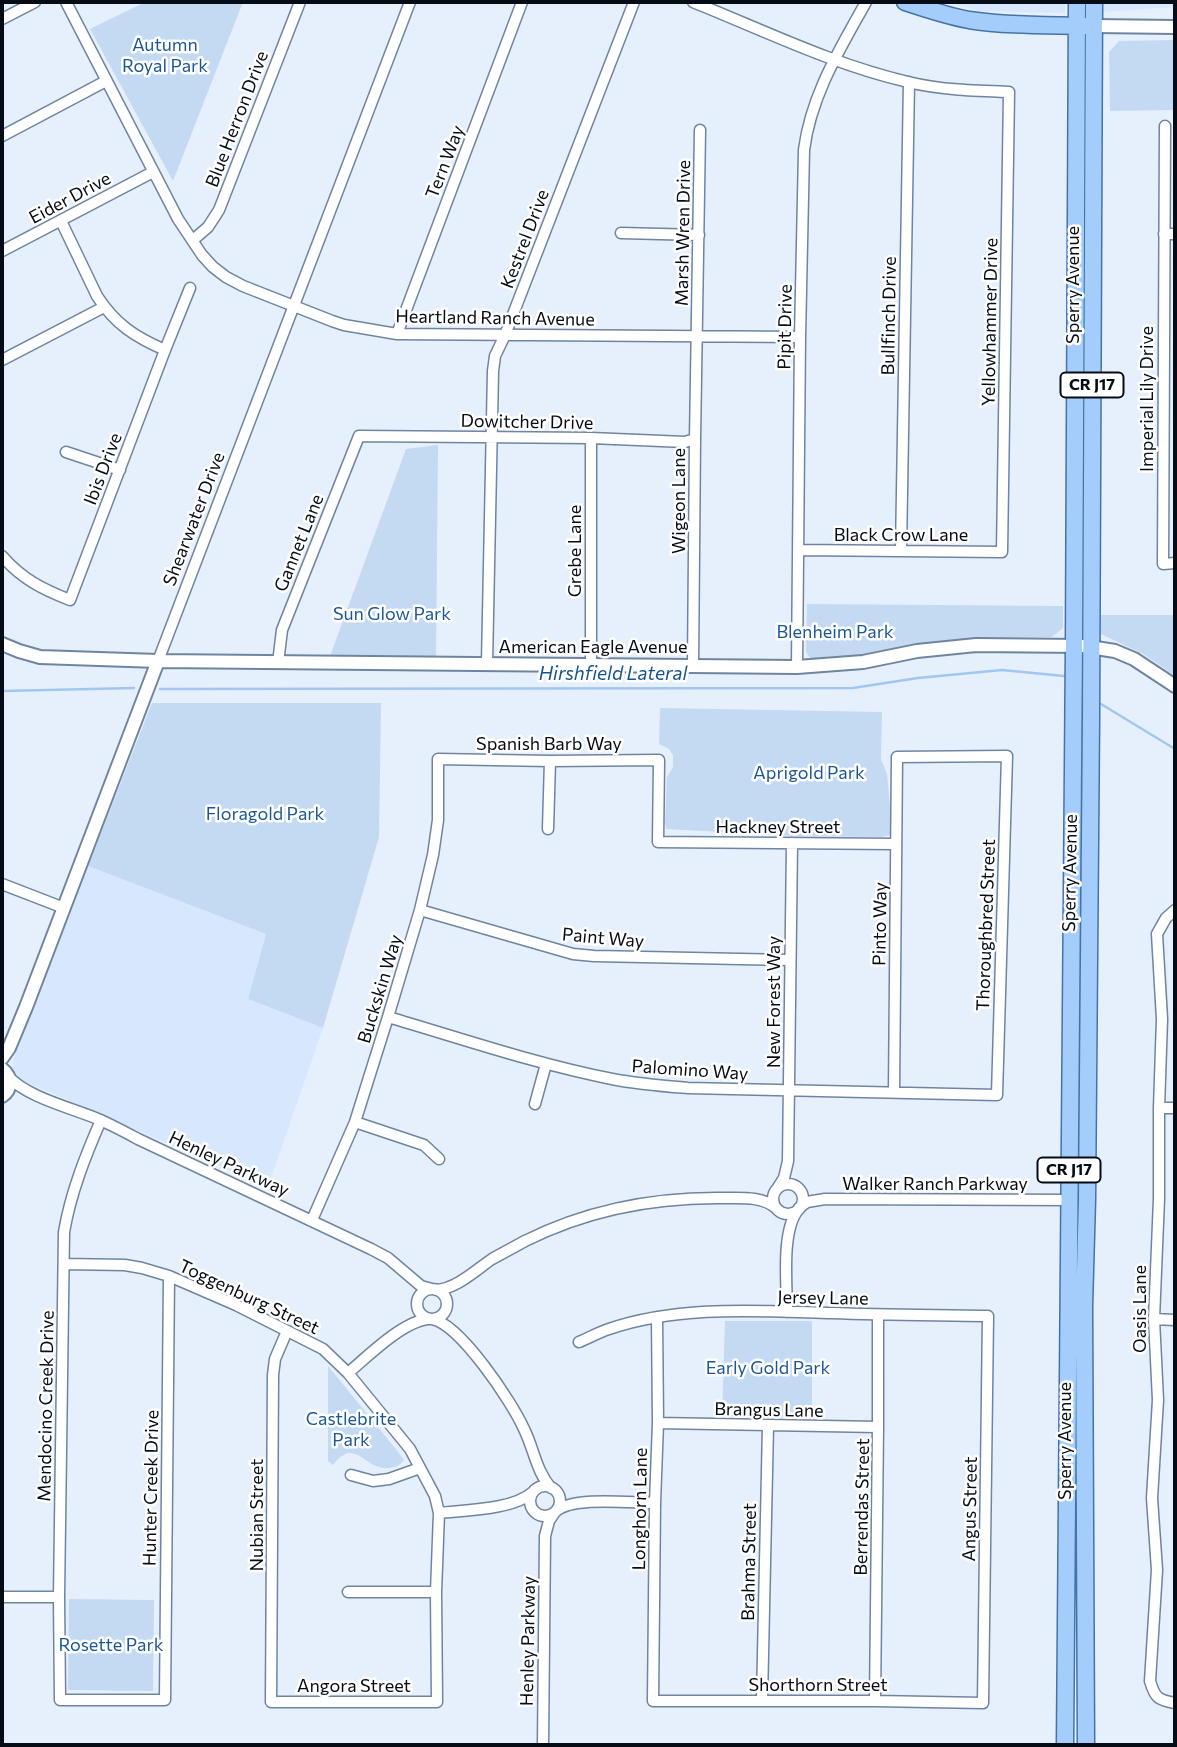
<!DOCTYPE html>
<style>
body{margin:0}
#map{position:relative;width:1177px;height:1747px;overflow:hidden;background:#e6f0fc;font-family:Commissioner,sans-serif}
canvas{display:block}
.frame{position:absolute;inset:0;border:4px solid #050c15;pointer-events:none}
</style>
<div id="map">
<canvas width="1177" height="1747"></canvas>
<div class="frame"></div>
</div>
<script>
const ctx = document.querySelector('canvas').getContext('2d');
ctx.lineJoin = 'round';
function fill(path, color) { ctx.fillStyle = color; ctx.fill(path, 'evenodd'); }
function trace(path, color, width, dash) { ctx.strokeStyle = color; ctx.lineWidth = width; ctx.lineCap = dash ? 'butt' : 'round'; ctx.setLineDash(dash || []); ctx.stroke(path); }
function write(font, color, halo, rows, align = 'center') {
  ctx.font = font + ' Commissioner,sans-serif'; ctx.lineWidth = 5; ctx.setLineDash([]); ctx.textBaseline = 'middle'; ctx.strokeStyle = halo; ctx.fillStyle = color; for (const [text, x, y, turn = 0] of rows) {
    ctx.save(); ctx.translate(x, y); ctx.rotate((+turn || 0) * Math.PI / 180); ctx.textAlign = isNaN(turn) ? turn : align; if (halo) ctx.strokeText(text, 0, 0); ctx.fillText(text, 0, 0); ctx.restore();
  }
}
const built = new Path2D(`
 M947 2H1065V13L978 11Z
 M1103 2H1175V7L1102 12Z
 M88 866 266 934 248 999 323 1028 268 1187 19 1079 14 1075 12 1068 14 1058Z`);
const green = new Path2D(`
 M145 2H243L173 181 90 29Z
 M1175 40V110L1110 111 1109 52 1119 41Z
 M438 445 436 660 329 659 406 449Z
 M807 604 1063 606V628L1052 637 957 639 874 655 813 662 806 652Z
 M1100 615H1175V676L1145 655 1101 634Z
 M152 703H381L379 837 323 1028 248 999 266 934 88 866Z
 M660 708 882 712 881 759 887 774 892 828 890 835 882 837 794 836 666 829 665 823 667 777 673 767V755L669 749 659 744Z
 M725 1321H812V1418L722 1416Z
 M328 1366 395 1448 404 1460C399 1466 396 1467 389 1468 364 1471 356 1435 333 1465L328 1461Z
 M69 1599 154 1600 153 1691 68 1690Z`);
const stream = new Path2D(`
 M160 689 853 688 918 678 1002 670 1064 676
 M2 691 134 688
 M1101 704 1175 749`);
const minor = new Path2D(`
 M66 2 178 219 202 255 213 267 226 277 243 286 332 321 344 325 397 334 800 337
 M693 2C763 30 834 65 908 82 941 90 976 91 1009 92L1002 552 799 550
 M2 19 35 2
 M1165 126 1163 564 1175 563
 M2 136 106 81
 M61 221 97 296C115 324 135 337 165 350
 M621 233 699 235
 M1164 234H1175
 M193 240 208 227 219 210 300 2
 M2 251 153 172
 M397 334 522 2
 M2 360 104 307
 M66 452 120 470
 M901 550 909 82
 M2 556C22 579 42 589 70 600L165 350 190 288
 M158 661 410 2
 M278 663 282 630 359 436 591 438 685 442 695 439
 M487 664 493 371 495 356 505 335 634 2
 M591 665V438
 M693 666 695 439 700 130
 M797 667 800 337 804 150C811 95 840 49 866 2
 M548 829 550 761
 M2 884 64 908
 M420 910 573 954 594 956 789 960
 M1175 910 1166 918 1157 934 1162 1019 1159 1108V1199L1154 1319 1158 1400 1152 1498 1157 1570 1150 1681C1155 1698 1158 1700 1175 1703
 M388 1017C463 1039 536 1064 612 1079 637 1084 663 1086 688 1088L997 1095 1007 756 897 757 894 1092
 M8 1076C26 1097 72 1108 98 1119 112 1125 125 1132 138 1139L371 1249 388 1258 421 1286 432 1289
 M535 1104 546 1064
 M1159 1108H1175
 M101 1120C85 1157 71 1192 64 1232L59 1597 60 1700H165L169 1276
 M355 1122 424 1145 439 1159
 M773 1199a15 15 0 1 1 30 0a15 15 0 1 1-30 0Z
 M777 1189 784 1178 788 1161 792 843
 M799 1208 807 1202 825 1199 1072 1200
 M312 1220 355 1122 388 1017 420 910 433 855 438 820V759L550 761 659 760 658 842 896 844
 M64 1264 125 1265 142 1268 169 1276 236 1305 323 1349 348 1373 410 1449 435 1496 439 1513 436 1592 437 1702H271L273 1375 275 1359 287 1331
 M417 1304a15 15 0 1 1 30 0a15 15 0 1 1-30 0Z
 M436 1290C456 1289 476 1270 492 1259 503 1253 514 1247 525 1241 587 1210 655 1197 724 1198 741 1198 762 1196 776 1208
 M787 1312C787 1285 781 1231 798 1210
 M432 1319C460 1324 512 1402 524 1429 534 1449 536 1471 551 1488
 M1154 1319 1175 1320
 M579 1342C589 1338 599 1332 609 1329 680 1305 758 1311 832 1313 884 1315 936 1315 988 1316L983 1703 875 1701H653L655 1503 658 1423 657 1317
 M348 1373C368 1356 402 1322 428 1319
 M658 1423 878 1427
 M351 1475 373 1481 389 1479 420 1468
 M530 1501a15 15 0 1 1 30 0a15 15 0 1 1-30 0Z
 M556 1511C574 1496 631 1503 655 1503
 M439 1513C465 1510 513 1510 533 1492
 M348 1592H436
 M2 1597H59
 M762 1700 768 1426
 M875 1701 878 1427V1315
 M543 1745 545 1536 549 1521 555 1512`);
const tertiary = new Path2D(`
 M1095 26 1175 27
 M2 644 19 651 40 657 158 661 797 667 863 662 917 651 976 645 1083 646 1115 651 1134 659 1175 686
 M2 1058 9 1048 26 1007 158 661
 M2 1069C12 1077 12 1089 2 1096`);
const primary = new Path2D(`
 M905 2C926 9 947 16 969 20 1007 26 1047 25 1085 26
 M1065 1745 1074 645 1077 2
 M1086 1745 1084 1306 1087 1200 1091 719 1094 2`);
const shields = [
 [1092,385,63],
 [1069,1170,63]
];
const shieldNames = [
 ["CR J17",1092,385],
 ["CR J17",1069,1170]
];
const parkNames = [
 ["Autumn",165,45],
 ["Royal Park",165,66],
 ["Sun Glow Park",392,614],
 ["Blenheim Park",835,632],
 ["Aprigold Park",809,773],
 ["Floragold Park",265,814],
 ["Early Gold Park",768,1368],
 ["Castlebrite",351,1419],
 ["Park",351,1440],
 ["Rosette Park",111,1645]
];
const streetNames = [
 ["Blue Herron Drive",237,119,-69],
 ["Tern Way",445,162,-69],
 ["Eider Drive",70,198,-28],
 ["Marsh Wren Drive",683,233,-89],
 ["Kestrel Drive",525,239,-69],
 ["Sperry Avenue",1073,285,-90],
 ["Bullfinch Drive",889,316,-89],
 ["Heartland Ranch Avenue",495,318,1],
 ["Yellowhammer Drive",990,322,-89],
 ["Pipit Drive",785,327,-89],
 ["Imperial Lily Drive",1147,399,-90],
 ["Dowitcher Drive",527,422,1],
 ["Ibis Drive",103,469,-69],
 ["Wigeon Lane",679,501,-90],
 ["Shearwater Drive",194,519,-69],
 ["Black Crow Lane",901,535],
 ["Gannet Lane",299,543,-68],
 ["Grebe Lane",575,551,-90],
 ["American Eagle Avenue",593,647],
 ["Spanish Barb Way",549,744],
 ["Hackney Street",778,827],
 ["Sperry Avenue",1070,873,-89],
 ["Pinto Way",880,924,-89],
 ["Thoroughbred Street",986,925,-88],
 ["Paint Way",603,938,5],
 ["Buckskin Way",380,989,-73],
 ["New Forest Way",774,1002,-90],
 ["Palomino Way",690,1070,4],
 ["Henley Parkway",229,1164,25],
 ["Walker Ranch Parkway",935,1184],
 ["Toggenburg Street",249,1297,25],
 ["Jersey Lane",823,1298,1],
 ["Oasis Lane",1140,1309,-90],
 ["Mendocino Creek Drive",46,1406,-89],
 ["Brangus Lane",769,1410,1],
 ["Sperry Avenue",1065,1441,-90],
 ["Hunter Creek Drive",151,1488,-89],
 ["Berrendas Street",862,1507,-89],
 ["Longhorn Lane",640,1509,-89],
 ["Angus Street",970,1509,-89],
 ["Nubian Street",257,1515,-90],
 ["Brahma Street",749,1562,-89],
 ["Henley Parkway",528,1641,-89],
 ["Shorthorn Street",818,1685],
 ["Angora Street",354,1686]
];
const waterNames = [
 ["Hirshfield Lateral",613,674]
];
fill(built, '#d7e8fe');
fill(green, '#c4d9f2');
trace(stream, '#a3c6f1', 2.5);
trace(minor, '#6f859f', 13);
trace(tertiary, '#6f859f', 16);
trace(primary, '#4573a9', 19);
trace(minor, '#fff', 10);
trace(tertiary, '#fff', 12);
trace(primary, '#a4cdfb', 16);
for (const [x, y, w] of shields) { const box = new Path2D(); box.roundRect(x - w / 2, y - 12.5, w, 25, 5); ctx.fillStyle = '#fff'; ctx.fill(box); trace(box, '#050c15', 2); }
write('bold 16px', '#050c15', null, shieldNames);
write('18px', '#1c5795', '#fff', parkNames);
write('18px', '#050c15', '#fff', streetNames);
write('italic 19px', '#185391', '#fff', waterNames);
</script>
